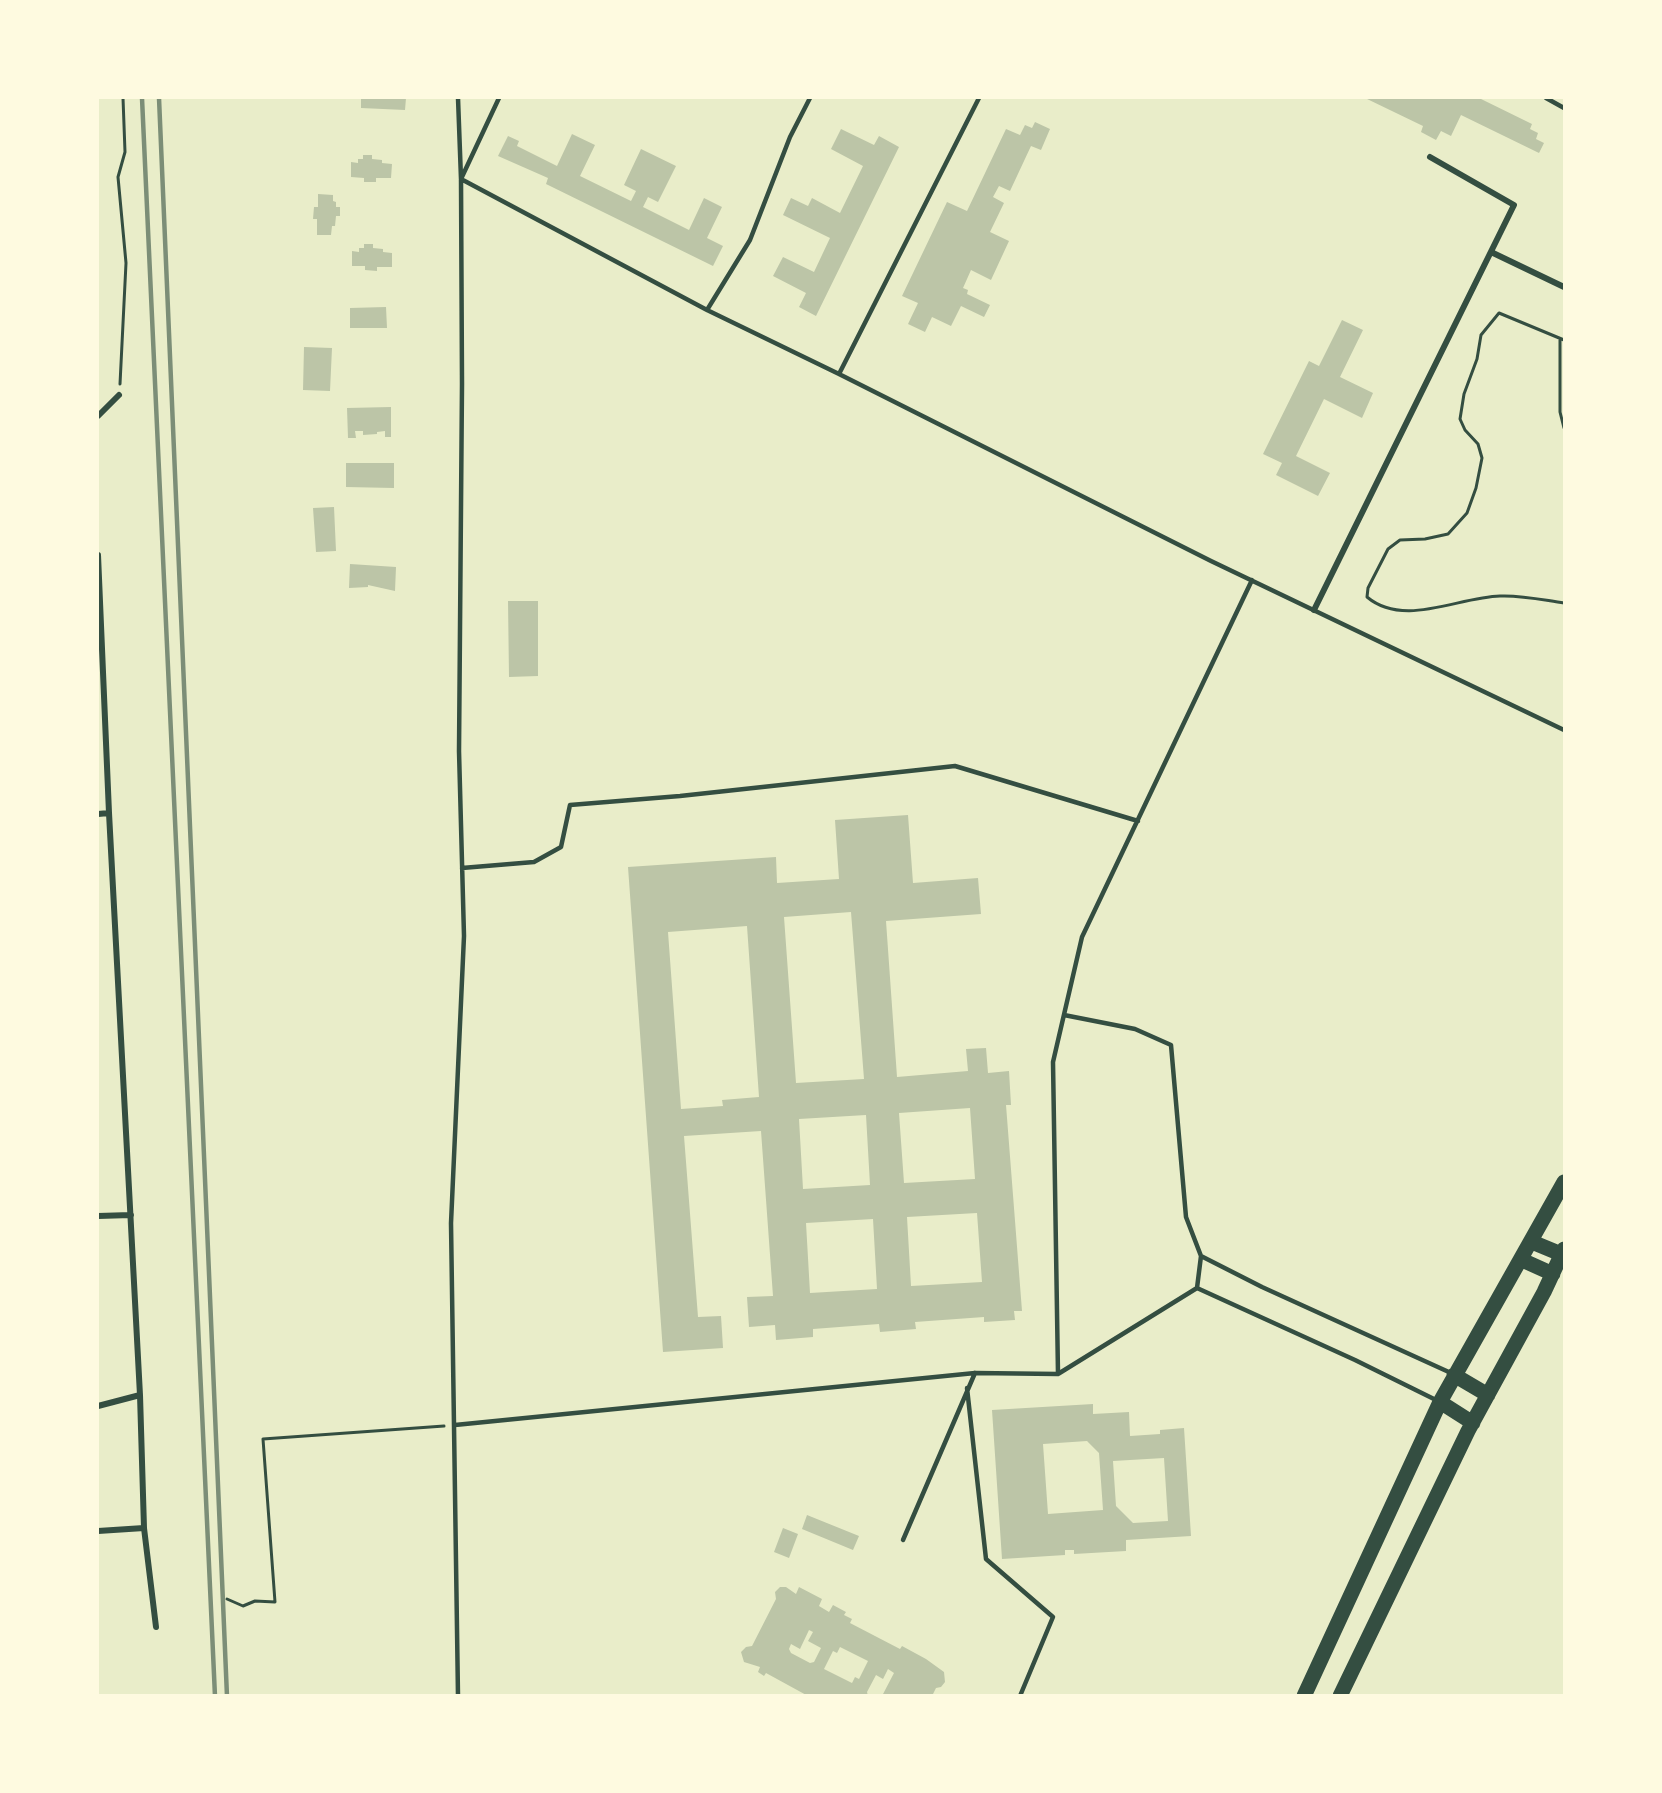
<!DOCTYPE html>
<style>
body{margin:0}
#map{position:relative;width:1662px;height:1793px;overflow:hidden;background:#e9edc9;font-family:Overpass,sans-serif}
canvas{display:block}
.frame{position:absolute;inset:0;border:99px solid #fefae0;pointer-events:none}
</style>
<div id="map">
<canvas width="1662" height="1793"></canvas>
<div class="frame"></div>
</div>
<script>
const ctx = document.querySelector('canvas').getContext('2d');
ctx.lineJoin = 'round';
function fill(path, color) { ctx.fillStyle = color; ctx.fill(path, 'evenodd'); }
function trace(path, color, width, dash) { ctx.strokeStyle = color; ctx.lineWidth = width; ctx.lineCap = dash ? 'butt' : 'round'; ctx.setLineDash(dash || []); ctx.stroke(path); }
const building = new Path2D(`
 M361 98H406L405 110 361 108Z
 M1365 98H1479L1532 124 1530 129 1538 133 1536 139 1544 143 1539 153 1461 115 1451 136 1441 131 1436 140 1421 132 1423 126Z
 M1035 122 1050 129 1041 150 1031 146 1010 191 999 186 993 197 1004 203 990 232 1009 241 991 280 971 270 963 288 968 290 967 294 990 305 984 317 961 306 951 326 932 317 925 332 908 324 918 303 902 296 947 202 967 211 1006 129 1020 135 1025 125 1032 128Z
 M841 129 874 145 879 136 899 147 816 316 799 307 806 293 773 276 783 257 814 272 830 238 783 215 791 198 808 206 812 198 840 213 863 166 831 149Z
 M572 134 595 145 580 176 631 201 636 191 624 185 641 149 676 166 658 202 648 197 643 207 689 230 704 198 722 207 707 238 723 246 713 266 546 184 548 178 498 156 508 136 519 141 517 146 557 166Z
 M363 155H372V159L382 160V163L392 164 391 178H376V182H364V178L351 177V162L358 163V159H363Z
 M318 194 333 195V201L336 202V207H340V216H336L335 226H332L331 235H317V219H313L314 207H318Z
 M364 244H373V248L383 249V252L392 253V267H377V271L365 270V266H352V251L359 252V248H364Z
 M386 307 387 328H350V308Z
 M1342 320 1363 330 1340 377 1373 393 1362 418 1324 399 1296 456 1330 473 1318 496 1276 475 1282 463 1263 454 1309 361 1319 366Z
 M304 347 332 348 330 391 303 390Z
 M391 407V437H385V431L377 432V434L363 435V431H355L356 438H348L347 408Z
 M346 463H394V488L346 487Z
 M334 507 336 551 316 552 313 508Z
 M350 564 396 567 395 591 368 585V587L349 588Z
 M508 601H538V676L509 677Z
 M908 815 913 883 978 878 981 914 886 921 897 1077 968 1071 966 1049 986 1048 988 1073 1009 1071 1011 1105H1006L1022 1311H1014L1015 1320 984 1322V1317L915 1322 916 1329 880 1332 879 1324 813 1329V1337L776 1340 775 1325 749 1327 747 1297 773 1296 761 1131 684 1136 698 1317 721 1316 723 1348 663 1352 628 867 776 857 777 883 839 879 835 820ZM851 912 864 1079 796 1083 784 917ZM747 926 759 1097 722 1100 723 1106 681 1109 668 932ZM970 1108 975 1179 904 1183 899 1113ZM866 1115 870 1185 803 1189 799 1119ZM977 1213 982 1282 911 1286 907 1217ZM873 1219 877 1289 810 1293 806 1223Z
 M1093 1404V1414L1129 1412 1130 1436 1160 1434V1430L1184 1428 1191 1536 1126 1540V1551L1074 1554V1550H1065V1555L1002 1559 992 1410ZM1087 1441 1099 1453 1103 1510 1048 1514 1043 1444ZM1164 1458 1168 1521 1133 1523 1116 1506 1113 1461Z
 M807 1515 859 1536 853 1550 802 1529Z
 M783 1528 798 1534 789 1558 774 1552Z
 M780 1587H786L796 1594 799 1587 822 1599 819 1606 829 1612 833 1605 846 1612 844 1615 852 1619 850 1623 900 1649 902 1646 926 1659 944 1672 945 1682 941 1687 936 1688 932 1696H882L894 1673 888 1669 883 1679 876 1675 867 1692 868 1696H808L766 1673 764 1676 758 1672 760 1667 744 1662 741 1652 746 1647 752 1646 776 1599 775 1592ZM809 1630 813 1632 808 1641 821 1648 814 1662 810 1663 791 1653 789 1649 791 1644 800 1649ZM840 1647 868 1661 859 1679 855 1677 852 1683 824 1669 833 1651 837 1653Z`);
const path = new Path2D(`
 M1560 340V412L1564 428
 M1564 340 1499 313 1481 335 1477 359 1464 394 1460 419 1465 430 1478 444 1482 458 1476 488 1467 513 1448 534 1425 539 1400 540 1388 549 1368 588 1367 597C1404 628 1458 597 1500 596 1522 595 1543 600 1564 603
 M120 384 126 263 118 177 125 152 123 98
 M227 1599 243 1606 255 1601 275 1602 263 1439 444 1426
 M194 1696H199`);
const service = new Path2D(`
 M499 98 461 179 707 310 839 374
 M979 98 839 374 1211 561 1564 730
 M1546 98 1564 108
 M707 310 750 240 790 137 810 98
 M462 868 534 862 561 847 570 805 680 796 955 766 1138 821
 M1064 1015 1135 1029 1171 1045 1186 1217 1201 1256 1262 1287 1451 1373
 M1197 1288 1201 1256
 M1058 1374 1197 1288 1355 1360 1438 1401
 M967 1388 986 1559 1053 1617 1020 1696
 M455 1425 975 1373 1058 1374 1053 1062 1082 937 1252 580
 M903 1540 975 1373
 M458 1696 451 1223 464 936 459 751 462 384 461 179 458 98`);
const minor = new Path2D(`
 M1491 252 1564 287
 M98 416 119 395
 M98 555 109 813 140 1395 144 1528 156 1627
 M1314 610 1514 205 1430 157
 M98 814 109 813
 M98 1216 131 1215
 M98 1406 140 1395
 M98 1531 144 1528`);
const primary = new Path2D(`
 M1532 1242 1561 1254
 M1522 1260 1553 1274
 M1454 1375 1488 1395
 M1440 1402 1473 1423
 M1304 1696 1440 1402 1564 1182
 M1340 1696 1468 1431 1544 1292 1564 1249`);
const rail = new Path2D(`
 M142 98 215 1696
 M159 98 227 1696`);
fill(building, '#bcc5a7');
trace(path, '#344e41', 3);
trace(service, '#344e41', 4.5);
trace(minor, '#344e41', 6);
trace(primary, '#344e41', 15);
trace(rail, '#7c8e77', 4.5);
</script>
